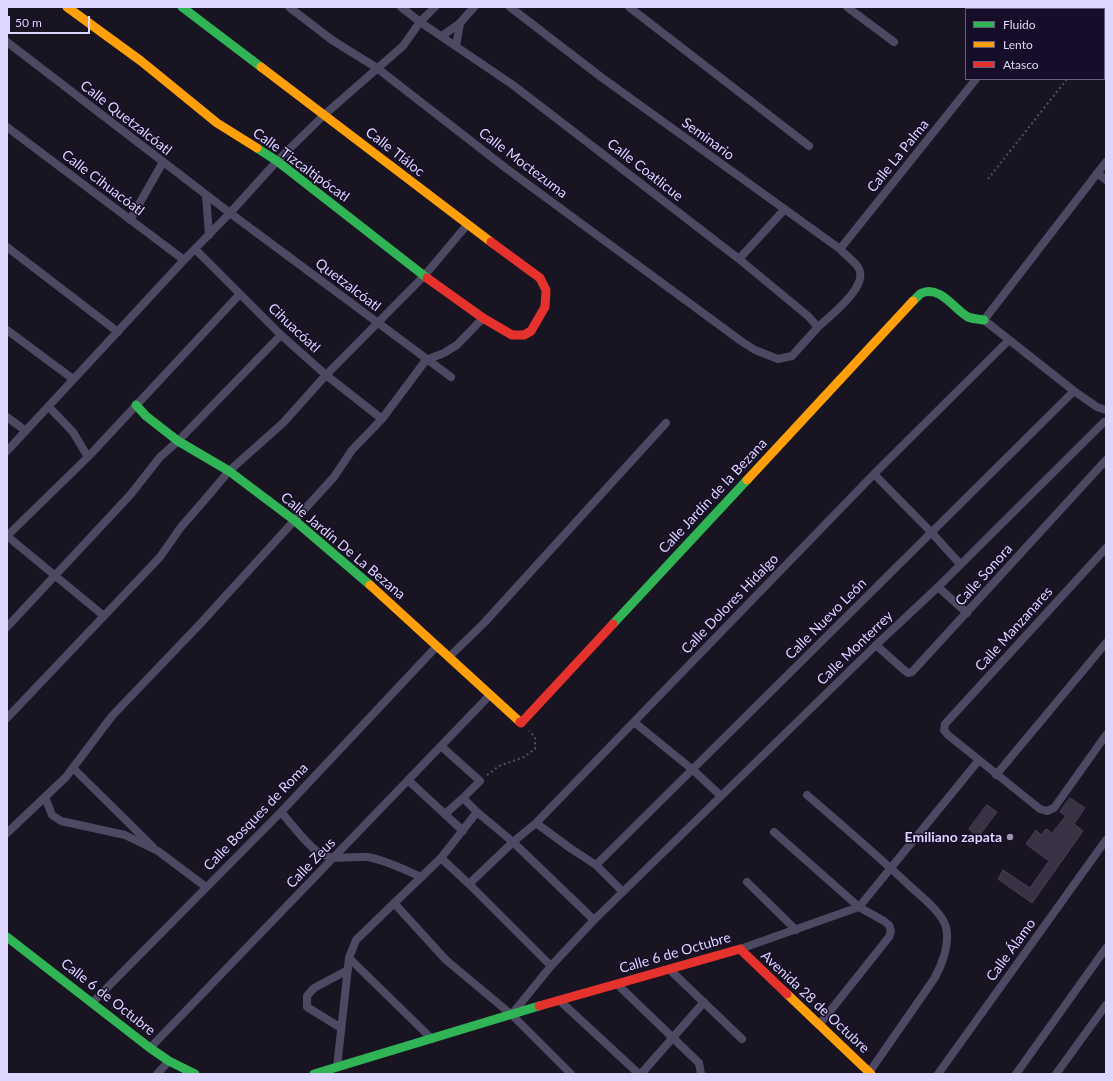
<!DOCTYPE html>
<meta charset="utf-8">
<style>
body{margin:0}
#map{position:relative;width:1113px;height:1081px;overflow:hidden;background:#181422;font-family:Lato,sans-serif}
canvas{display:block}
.frame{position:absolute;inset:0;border:8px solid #dfd6ff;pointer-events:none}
.legend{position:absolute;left:965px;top:8px;width:140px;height:72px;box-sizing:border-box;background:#160e28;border:1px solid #665e7e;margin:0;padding:5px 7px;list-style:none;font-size:12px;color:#dfd6ff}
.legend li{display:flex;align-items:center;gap:8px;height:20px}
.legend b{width:20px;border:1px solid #665e7e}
.scale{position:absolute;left:8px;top:16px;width:82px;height:18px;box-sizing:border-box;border:2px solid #dfd6ff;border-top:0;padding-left:5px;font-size:12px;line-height:14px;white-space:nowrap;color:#dfd6ff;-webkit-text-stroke:3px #160e28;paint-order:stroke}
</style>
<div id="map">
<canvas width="1113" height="1081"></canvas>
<div class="frame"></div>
<ul class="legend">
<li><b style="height:5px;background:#30b455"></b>Fluido</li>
<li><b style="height:5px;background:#ff9f0a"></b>Lento</li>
<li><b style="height:5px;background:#e5322d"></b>Atasco</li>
</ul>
<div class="scale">50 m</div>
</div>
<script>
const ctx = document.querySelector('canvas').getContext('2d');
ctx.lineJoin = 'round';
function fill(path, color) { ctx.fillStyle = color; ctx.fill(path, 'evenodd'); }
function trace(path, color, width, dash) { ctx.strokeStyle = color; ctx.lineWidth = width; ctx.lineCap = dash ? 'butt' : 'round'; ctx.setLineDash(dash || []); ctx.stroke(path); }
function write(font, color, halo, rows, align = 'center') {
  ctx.font = font + ' Lato,sans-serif'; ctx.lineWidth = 3; ctx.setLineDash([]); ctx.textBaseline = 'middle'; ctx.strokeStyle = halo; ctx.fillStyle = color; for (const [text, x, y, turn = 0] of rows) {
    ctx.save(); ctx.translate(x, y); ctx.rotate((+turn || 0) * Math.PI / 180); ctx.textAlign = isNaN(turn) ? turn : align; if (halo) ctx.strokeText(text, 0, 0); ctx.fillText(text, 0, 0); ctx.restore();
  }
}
const building = new Path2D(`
 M1070 798 1085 808 1074 824 1083 831 1032 903 998 879 1003 870 1030 888 1049 861 1026 844 1036 830 1041 835 1046 829 1052 833 1066 816 1060 812Z
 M987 805 997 812 978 837 969 829Z`);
const path = new Path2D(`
 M1104 31 1106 29
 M988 179 1067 79
 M487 775 499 766 524 757 535 749V737L529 731`);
const street = new Path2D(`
 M289 7 332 40 377 68 507 169 741 341 755 350 778 359 792 356 818 327
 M401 7 420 22 513 85 739 259 808 316 818 327C830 316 868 287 859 269 856 262 845 255 840 249L601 77 510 7
 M629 7 809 146
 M847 7 894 42
 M1032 9 1034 7
 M442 36 460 23 474 7
 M7 42 230 213 451 377
 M456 46 460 23
 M7 127 184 260
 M1106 162 984 320 1074 391 1097 407 1106 410
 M1097 173 1106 180
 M206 195 209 235
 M130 220 163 162
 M7 247 118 332
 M195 249 281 335 326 375 382 419
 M840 249 976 79
 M739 259 784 210
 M7 330 73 379
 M49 407 73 432 88 457
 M7 417 26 431
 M7 451 184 260 230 213 277 161 324 115 403 46 420 22 435 7
 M874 474 931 532 960 564
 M7 536 88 457 239 295
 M7 536 104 616
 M1106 548 945 724 944 730 948 735 1040 809 1047 811 1054 808 1106 735
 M938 587 967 613
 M7 627 131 494 160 457 178 441 281 335
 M876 645 904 670 908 673 912 672 1106 460
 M449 657 484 623 666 423
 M7 718 160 557 181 527 208 496 229 471 283 423 326 375 424 276 467 225
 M634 722 693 770 721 796
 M441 746 480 781 463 798 477 812 513 842 594 920
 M73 768 153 847
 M996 775 1106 643
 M408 780 463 831
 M807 795C843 826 878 856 912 888 923 898 942 913 946 927 950 944 942 965 934 979L868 1074
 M45 797 52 815 61 821 125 835 158 851 206 887
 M281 812C291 823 308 847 321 854 336 861 351 856 367 857 383 859 407 871 422 877
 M445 814 463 798
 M536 823 570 848 596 865 623 892
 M774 832 859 907 884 921 889 925 891 931 889 937 819 1025
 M7 833 66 777 112 716 200 624 334 477 352 450 382 419 426 360 444 353 457 345 483 318
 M441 858 469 884 551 966
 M596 865 1074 391
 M747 882 796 930
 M469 884 513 842 536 823 874 474 1009 340
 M394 903 446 960 512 1015 571 1074
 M740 949 859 907 979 760
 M349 958 432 1039
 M669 969 742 1039
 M617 984 699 1063 701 1074
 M559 1000 639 1074
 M92 1003 281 812 437 646
 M512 1014 551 966 594 920 876 645 938 587 1104 422
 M341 1028 307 1007V996L314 988 348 970
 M150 1048 490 695
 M337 1067 349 958 356 940 441 858 477 812
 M157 1074 169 1061
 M641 1074 704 1002
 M938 1074 1106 840
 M1016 1074 1106 948
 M1056 1074 1106 1005`);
const fast = new Path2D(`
 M182 7 261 67
 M257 148 277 161 427 278
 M913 301C916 299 919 294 922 293 940 285 955 310 968 317 973 319 979 319 984 320
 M136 405 146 416 178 441 229 471 294 520 370 585
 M613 624 747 480
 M7 937 150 1048 169 1061 195 1074
 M314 1074 539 1006`);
const slow = new Path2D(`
 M67 7 141 61 217 123 257 148
 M261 67 491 242
 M747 480 913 301
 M370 585 520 722
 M787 994 871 1074`);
const jam = new Path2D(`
 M427 278 483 318 512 335H524L531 331 545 307 546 290 540 278 491 242
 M520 722 521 723 613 624
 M539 1006 740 949 787 994`);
const markers = [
 [1010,837,4,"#9992b2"]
];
const streetNames = [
 ["Calle Quetzalcóatl",126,118,38],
 ["Seminario",708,139,36],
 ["Calle Tláloc",395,152,38],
 ["Calle La Palma",898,156,-51],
 ["Calle Moctezuma",523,163,37],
 ["Calle Tizcaltipócatl",301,165,36],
 ["Calle Coatlicue",645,170,38],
 ["Calle Cihuacóatl",103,183,37],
 ["Quetzalcóatl",348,285,37],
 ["Cihuacóatl",294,328,43],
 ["Calle Jardín de la Bezana",713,496,-47],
 ["Calle Jardín De La Bezana",343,546,40],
 ["Calle Sonora",984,575,-48],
 ["Calle Dolores Hidalgo",730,604,-46],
 ["Calle Nuevo León",826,619,-45],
 ["Calle Manzanares",1014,629,-48],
 ["Calle Monterrey",855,648,-44],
 ["Calle Bosques de Roma",256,817,-46],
 ["Calle Zeus",311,863,-46],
 ["Calle Álamo",1011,950,-54],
 ["Calle 6 de Octubre",675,953,-16],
 ["Calle 6 de Octubre",108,997,38],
 ["Avenida 28 de Octubre",815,1002,43]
];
const poiNames = [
 ["Emiliano zapata",1002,837]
];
fill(building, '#383244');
trace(building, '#463f57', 1);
trace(path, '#485465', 2, [2, 3]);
trace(street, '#4e4963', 8);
trace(fast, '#30b455', 9);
trace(slow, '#ff9f0a', 9);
trace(jam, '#e5322d', 9);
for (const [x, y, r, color] of markers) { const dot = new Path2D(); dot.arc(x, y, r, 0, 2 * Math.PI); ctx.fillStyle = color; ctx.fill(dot); trace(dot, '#160e28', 1.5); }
write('14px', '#dfd6ff', '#160e28', streetNames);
write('bold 14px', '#dfd6ff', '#160e28', poiNames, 'right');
</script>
